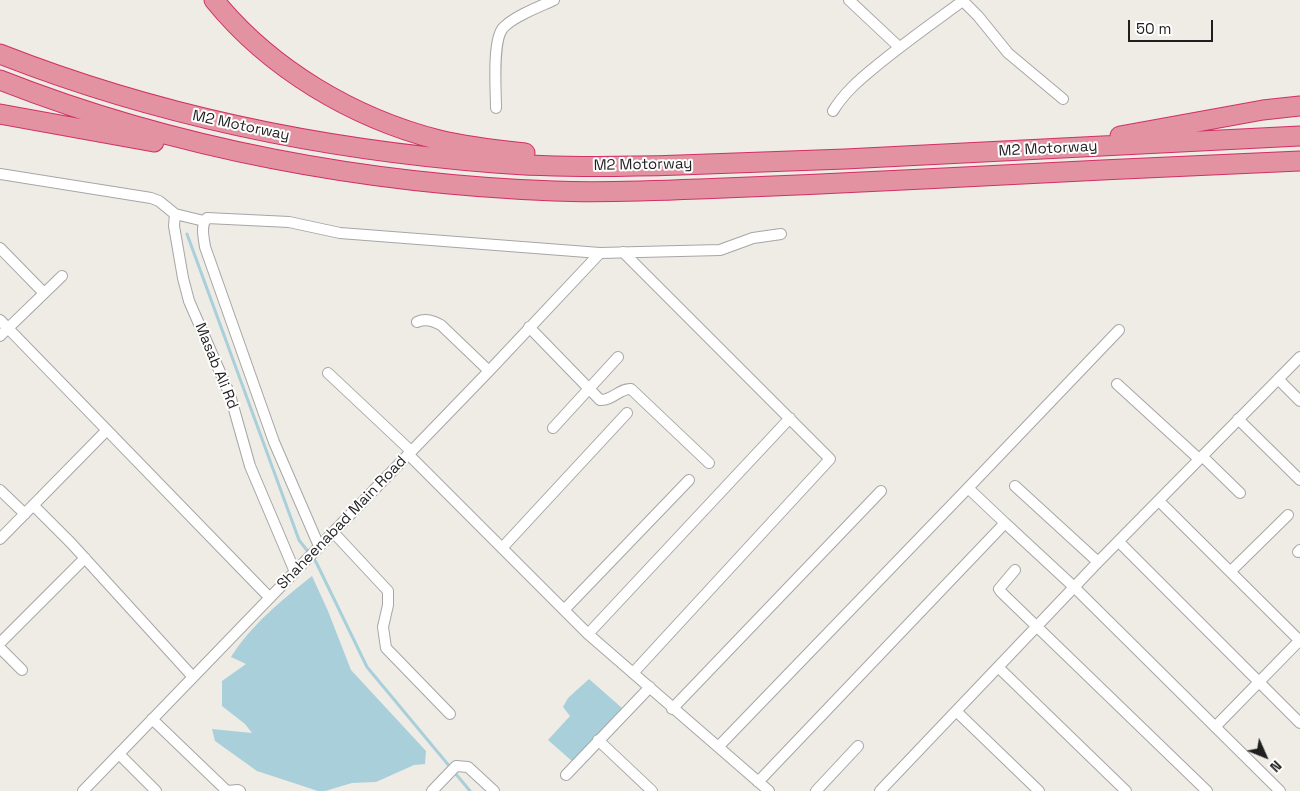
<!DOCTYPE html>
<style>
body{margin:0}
#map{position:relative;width:1300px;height:791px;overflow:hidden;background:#efece5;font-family:"Space Grotesk",sans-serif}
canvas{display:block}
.north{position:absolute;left:1240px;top:731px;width:50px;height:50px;-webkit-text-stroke:4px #fff;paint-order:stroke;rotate:134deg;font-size:14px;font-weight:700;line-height:20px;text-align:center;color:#1f1f1f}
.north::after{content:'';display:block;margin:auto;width:18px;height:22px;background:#1f1f1f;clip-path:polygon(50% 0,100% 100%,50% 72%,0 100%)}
.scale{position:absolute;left:1128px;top:20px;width:85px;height:22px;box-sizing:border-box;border:2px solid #1f1f1f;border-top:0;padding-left:6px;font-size:15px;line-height:18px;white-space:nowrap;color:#1f1f1f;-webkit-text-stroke:4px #fff;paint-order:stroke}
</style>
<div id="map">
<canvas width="1300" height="791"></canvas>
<div class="north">N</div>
<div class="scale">50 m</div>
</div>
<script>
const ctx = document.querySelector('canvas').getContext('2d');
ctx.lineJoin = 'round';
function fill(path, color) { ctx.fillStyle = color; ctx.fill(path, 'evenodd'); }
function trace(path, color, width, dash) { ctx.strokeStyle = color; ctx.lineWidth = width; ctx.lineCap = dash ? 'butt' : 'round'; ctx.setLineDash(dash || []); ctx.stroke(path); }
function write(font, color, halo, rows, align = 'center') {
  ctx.font = font + ' "Space Grotesk",sans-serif'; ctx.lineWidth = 4; ctx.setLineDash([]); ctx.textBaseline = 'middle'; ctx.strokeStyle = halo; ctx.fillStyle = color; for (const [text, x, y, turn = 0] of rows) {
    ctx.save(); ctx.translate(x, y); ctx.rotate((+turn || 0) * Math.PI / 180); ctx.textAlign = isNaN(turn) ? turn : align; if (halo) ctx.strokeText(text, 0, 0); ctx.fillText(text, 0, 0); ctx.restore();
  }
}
const water = new Path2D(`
 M312 576 328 611 351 670 426 751 425 764 414 765 376 782 352 783 325 791H318L257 771 215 741 212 729 252 733 245 724 222 706V681L246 664 231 657C252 624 282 600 312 576Z
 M589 679 622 708 573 762 548 740 570 716 563 707 568 698Z`);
const stream = new Path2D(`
 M187 234 299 540 316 562 367 667 470 791`);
const minor = new Path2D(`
 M849 0 899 47
 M963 1 978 16 1008 53 1063 99
 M496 108C496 90 492 41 503 28 514 16 539 7 554 0
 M833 111C844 93 859 80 875 67 904 43 934 22 964 0
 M0 174 151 198 159 201 175 214 204 221
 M175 214 174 226 183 278 189 301 230 395 250 466 295 572
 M0 248 44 293
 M623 252 830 459 633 673
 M0 320 270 598
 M417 322C426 318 433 321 441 325L489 371
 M529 327 600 400C612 401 620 388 631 389L709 463
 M0 336 62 276
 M328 373 411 451
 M1278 379 1300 401
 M1117 384 1199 459
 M1238 419 1300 480
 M553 428 618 357
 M408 454 588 634 769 791
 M1202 456 1240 493
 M1015 486 1098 562
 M968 488 1119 330
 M0 490 25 514
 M1159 501 1299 640
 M33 505 71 543 193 677
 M333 532 388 591V605L383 627 386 648 450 714
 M0 539 107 430
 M1119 542 1300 723
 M319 546 274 442 205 247C204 238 200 226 207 218L289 222 340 233 600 253 720 250 753 238 781 234
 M502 548 627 413
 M1298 552 1300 550
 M1015 570 999 589 1001 592 1207 791
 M1231 571 1288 515
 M564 610 689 480
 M588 634 790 418
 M0 643 85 558
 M0 648 22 670
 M998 667 1126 791
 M672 709 881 491
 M956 711 1039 791
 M152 719 227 791 238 790 240 791
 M1215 727 1300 640
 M598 740 652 791
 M719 746 968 488 1005 523
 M119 754 156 791
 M566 775 650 687
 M758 782 1005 523 1074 587 1280 791
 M83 791 489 371 600 253
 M432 791 456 766 468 767 494 791
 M816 791 858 746
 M880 791 1098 562 1300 357`);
const motorway = new Path2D(`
 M214 0C270 69 353 118 439 140 467 147 496 150 525 153
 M0 54C158 116 326 150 495 163 556 168 618 167 680 165 735 163 790 161 845 159 996 151 1148 144 1300 136
 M0 80C175 149 367 184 554 191 603 193 651 191 700 189 775 186 849 183 924 179 1049 172 1175 167 1300 161
 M0 114 154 142
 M1120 136 1263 110 1300 106`);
const streetNames = [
 ["M2 Motorway",241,126,12],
 ["M2 Motorway",1048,149,-3],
 ["M2 Motorway",643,165,-1],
 ["Masab Ali Rd",216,366,68],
 ["Shaheenabad Main Road",342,523,-46]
];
fill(water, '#a8cfda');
trace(stream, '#a8cfda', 3);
trace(minor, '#a6a6a6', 12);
trace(motorway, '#d12f66', 21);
trace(minor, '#fff', 10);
trace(motorway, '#e292a0', 19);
write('15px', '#1f1f1f', '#fff', streetNames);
</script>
